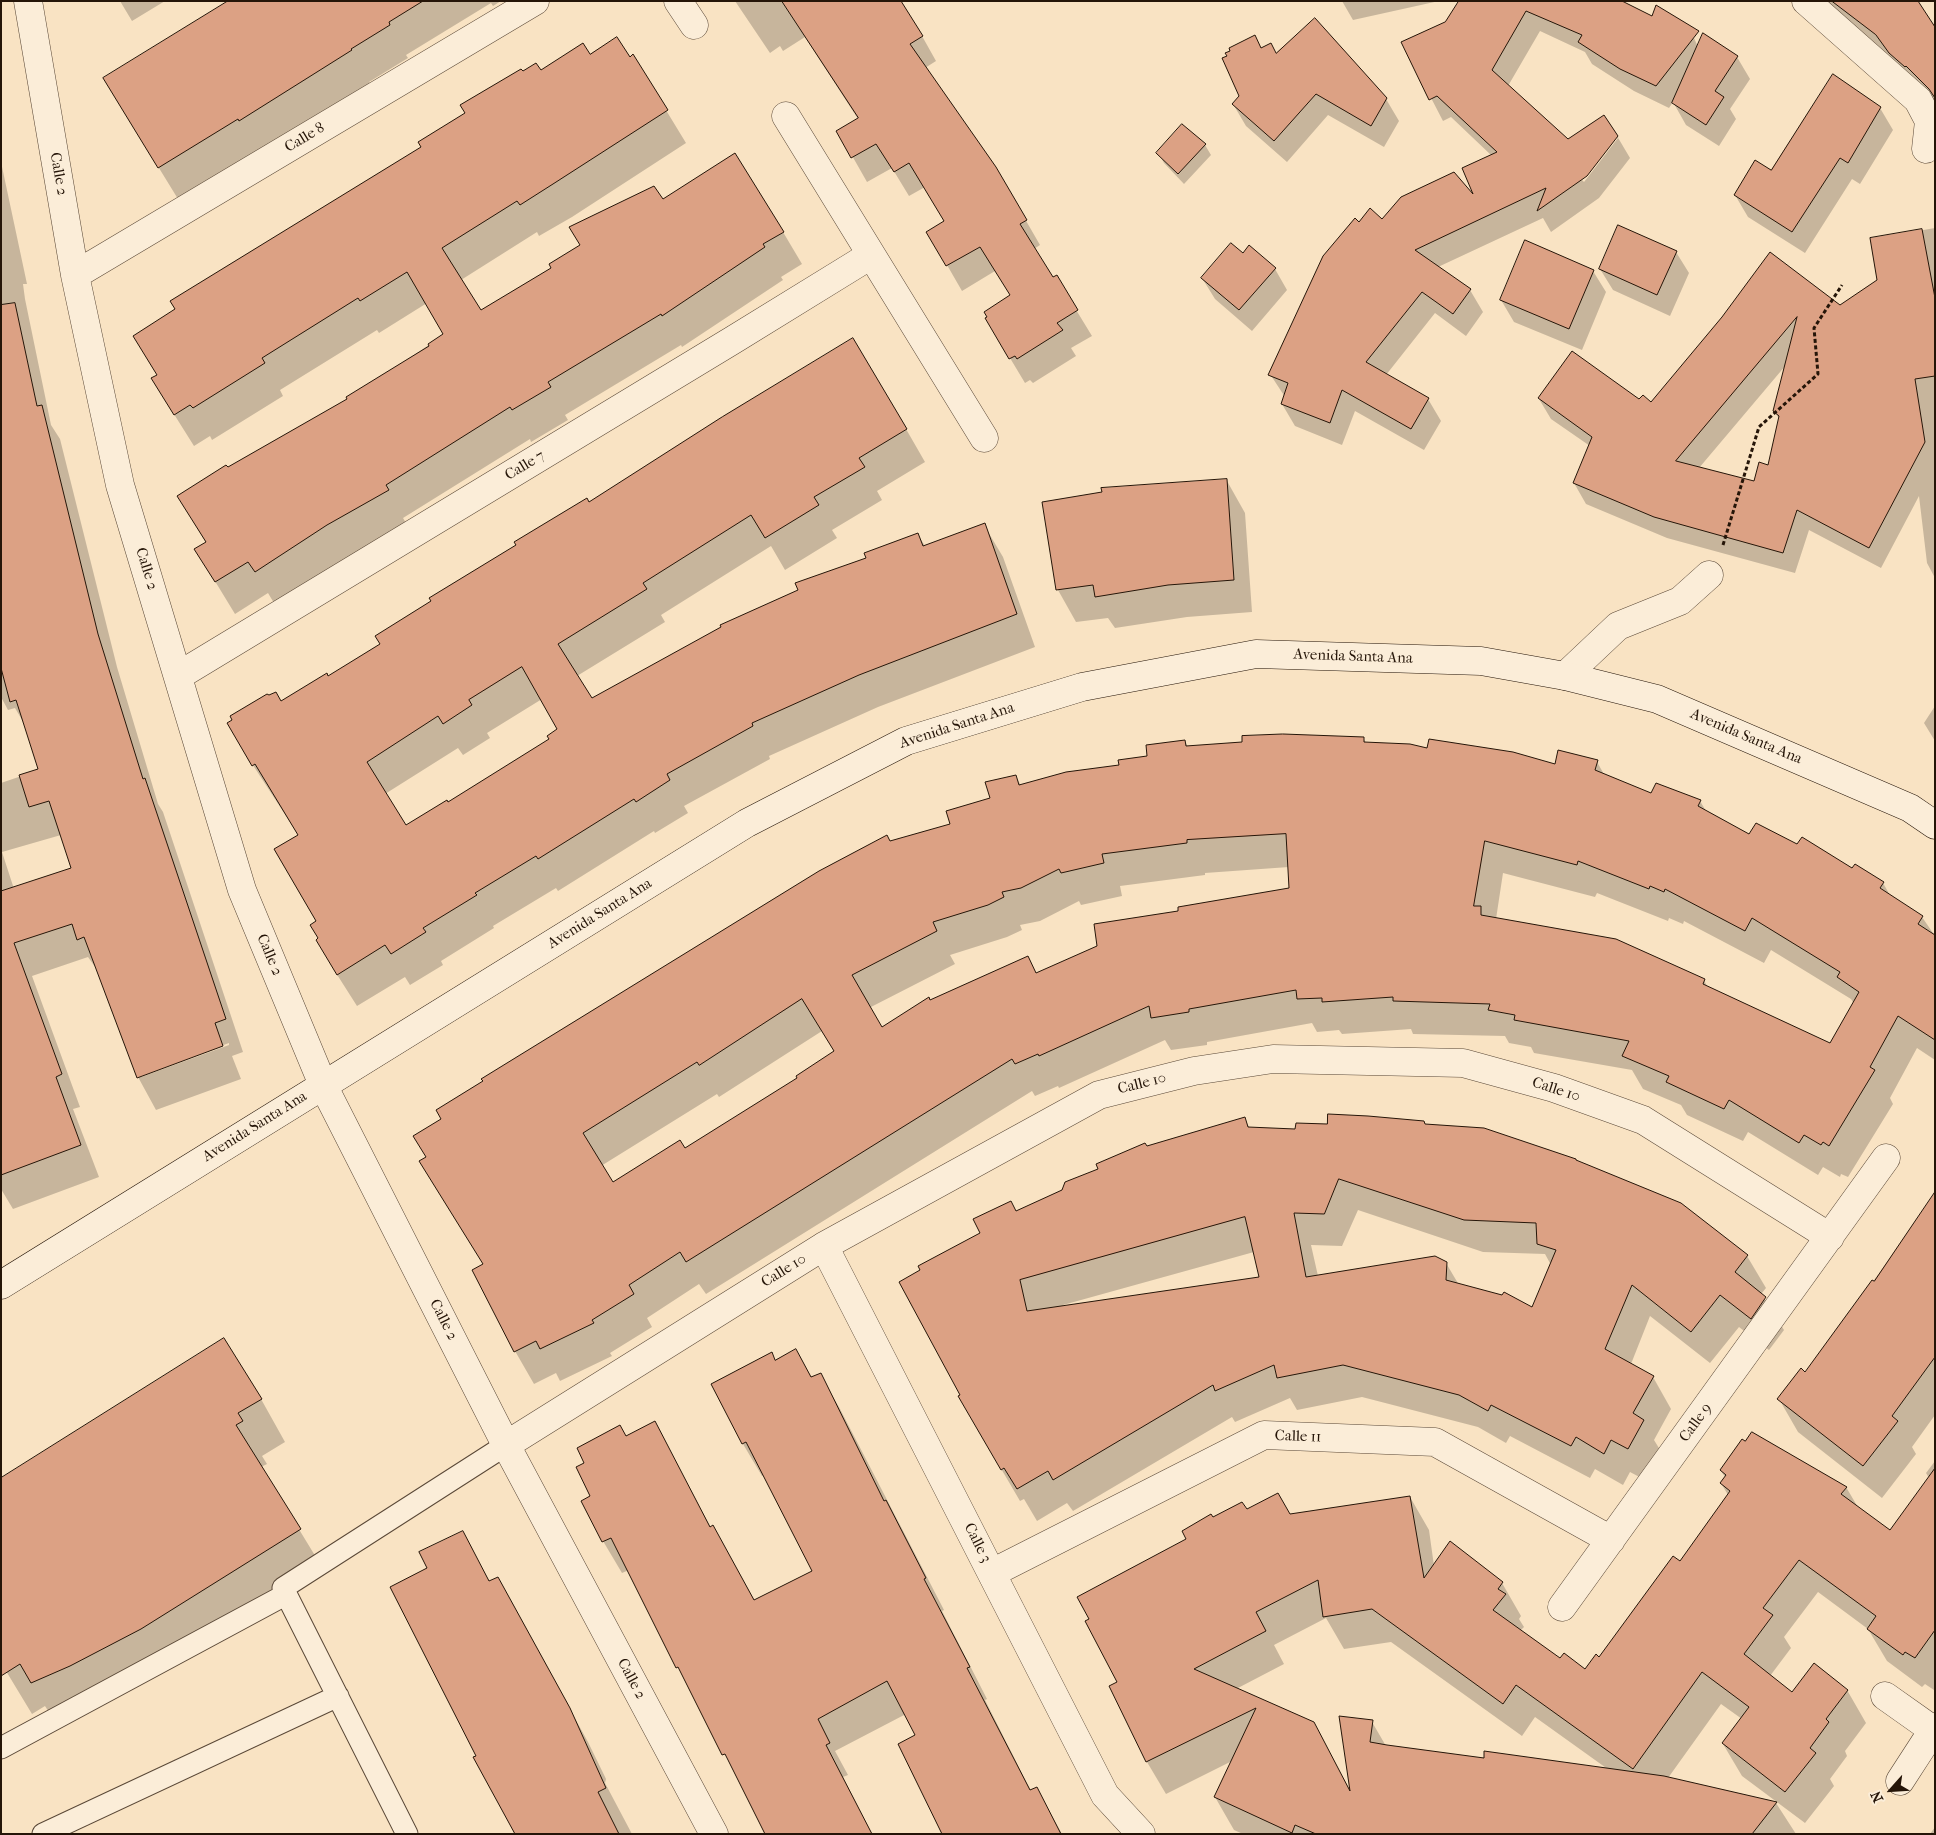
<!DOCTYPE html>
<style>
body{margin:0}
#map{position:relative;width:1936px;height:1835px;overflow:hidden;background:#f9e3c3;font-family:"IM FELL French Canon",serif}
canvas{display:block}
.frame{position:absolute;inset:0;border:2px solid #251508;pointer-events:none}
.north{position:absolute;left:1866px;top:1765px;width:50px;height:50px;-webkit-text-stroke:4px #fbedd8;paint-order:stroke;rotate:244deg;font-size:14px;font-weight:700;line-height:20px;text-align:center;color:#251508}
.north::after{content:'';display:block;margin:auto;width:18px;height:22px;background:#251508;clip-path:polygon(50% 0,100% 100%,50% 72%,0 100%)}
</style>
<div id="map">
<canvas width="1936" height="1835"></canvas>
<div class="frame"></div>
<div class="north">N</div>
</div>
<script>
const ctx = document.querySelector('canvas').getContext('2d');
ctx.lineJoin = 'round';
function fill(path, color) { ctx.fillStyle = color; ctx.fill(path, 'evenodd'); }
function trace(path, color, width, dash) { ctx.strokeStyle = color; ctx.lineWidth = width; ctx.lineCap = dash ? 'butt' : 'round'; ctx.setLineDash(dash || []); ctx.stroke(path); }
function write(font, color, halo, rows, align = 'center') {
  ctx.font = font + ' "IM FELL French Canon",serif'; ctx.lineWidth = 4; ctx.setLineDash([]); ctx.textBaseline = 'middle'; ctx.strokeStyle = halo; ctx.fillStyle = color; for (const [text, x, y, turn = 0] of rows) {
    ctx.save(); ctx.translate(x, y); ctx.rotate((+turn || 0) * Math.PI / 180); ctx.textAlign = isNaN(turn) ? turn : align; if (halo) ctx.strokeText(text, 0, 0); ctx.fillText(text, 0, 0); ctx.restore();
  }
}
const shadow = new Path2D(`
 M120 1H165L132 21Z
 M230 1H501L493 6 491 3 406 55 408 58 369 82 370 83 258 153 178 199 124 111Z
 M735 1H872L922 36 936 61 925 68 995 167 1040 245 1034 249 1053 278 1056 277 1092 336 1071 348 1076 356 1033 383 1030 380 1025 383 1001 343 1011 296 995 271 962 291 928 232 946 222 925 187 909 196 892 168 867 182 838 131 858 119 805 37 783 51 780 46 770 53Z
 M1342 1H1439L1353 20Z
 M1495 1H1608L1694 38 1698 47 1701 41 1737 57 1750 79 1730 109 1736 119 1719 146 1686 125 1673 102 1669 108 1634 91 1592 64 1585 52 1540 31 1508 86 1568 141 1617 136 1630 158 1599 198 1551 232 1543 218 1438 267 1470 290 1483 312 1466 336 1435 313 1386 375 1428 399 1441 421 1424 450 1355 411 1342 445 1295 426 1282 404 1285 397 1270 374 1359 224 1382 221 1476 199 1492 156 1451 117 1443 121 1402 42ZM1615 138H1618L1584 182 1582 180Z
 M1824 1H1916L1935 29V102L1903 75 1890 57 1840 18Z
 M1262 49 1386 99 1399 121 1384 147 1328 115 1287 162 1246 126 1233 104 1240 96Z
 M589 55 629 59 633 56 686 143 572 217 539 236 537 232 461 280 480 311 662 201 783 232 802 264 781 277 783 280 682 347 681 345 565 415 568 420 531 442 530 439 403 518 406 523 274 603 268 593 235 614 196 550 206 543 198 529 228 469 349 399 445 334 427 303 379 333 377 330 280 390 283 396 212 440 210 436 194 446 172 411 422 147 523 73 540 72Z
 M1880 108 1893 130 1860 184 1852 179 1805 253 1748 217 1735 195Z
 M1205 145 1211 155 1184 184 1164 163 1158 153Z
 M1 162 27 284H23L25 299 51 425 60 439 117 667 158 804 163 812 243 1052 232 1056 241 1079 156 1110 138 1077 98 971 88 957 32 976 80 1107 73 1109 99 1177 13 1209 1 1189V783L39 770 25 725 15 708 8 710 1 697ZM61 835 73 869 14 889 2 852ZM229 1043V1045L141 1077V1075Z
 M1935 228V578L1927 563 1919 496 1881 568 1809 530 1795 573 1667 538 1586 504 1574 483 1590 446 1551 419 1539 399 1639 400 1651 403 1723 318 1840 307 1879 280 1871 239ZM1786 365 1774 411 1780 420 1769 466 1755 483 1699 468Z
 M1676 252 1689 273 1670 316 1613 290 1600 269Z
 M1243 255 1275 269 1287 290 1252 331 1215 299 1202 278Z
 M1593 271 1606 292 1582 350 1514 322 1501 300Z
 M906 429 925 462 877 491 882 500 832 530 837 538 785 570 771 546 661 615 665 622 577 676 591 700 918 535 925 546 984 525 1003 557 1035 647 878 707 769 756 770 759 684 806 688 813 655 833 654 831 558 891 556 888 493 926 494 928 441 961 443 965 410 985 405 977 357 1006 336 973 320 939 299 836 247 756 280 703 328 678 381 645 589 504ZM542 699 559 730 551 740 448 804 405 827 385 794 458 748 463 755 490 738 487 733Z
 M1227 481 1245 513 1252 612 1187 617 1115 628 1108 618 1076 622 1058 590 1044 503Z
 M1935 706V741L1924 723Z
 M1363 738 1367 744 1556 765 1597 762 1605 776 1652 795 1700 801 1706 811 1750 835 1798 846 1883 883 1891 897 1922 917 1935 936V1060L1917 1048 1890 1098 1893 1104 1848 1177 1841 1174 1840 1177 1823 1167 1818 1175 1748 1132 1743 1141 1687 1115 1681 1105 1643 1089 1632 1070 1534 1053 1531 1047 1509 1043 1505 1036 1413 1034 1411 1029 1342 1034 1339 1030 1317 1032 1312 1023 1207 1042V1045L1171 1050 1165 1040 1059 1088 1058 1086 1035 1096 1032 1091 706 1294 699 1284 647 1318 652 1327 610 1353 612 1356 560 1381 556 1373 534 1384 515 1351 484 1265 440 1194 890 843 952 825 992 799 1016 776 1021 786 1120 766 1149 757 1185 741 1188 747ZM1289 867 1291 889 1180 912 1037 974 1028 957 929 1001 881 1028 869 1008 955 964 950 955 1007 937 1022 930 1020 925 1040 921 1079 901 1081 905 1122 896 1120 886 1205 875V873ZM1503 873 1595 897 1597 893 1668 921 1669 918 1683 924 1684 921 1764 963 1771 950 1851 999 1854 1004 1830 1045 1708 988 1704 980 1496 919ZM822 1031 835 1052 799 1078 684 1149 612 1183 601 1166 717 1094 719 1097Z
 M1245 1119 1250 1129 1296 1130 1426 1125 1681 1205 1747 1256 1766 1288 1761 1294 1784 1330 1769 1350 1739 1327 1710 1363 1650 1316 1631 1364 1653 1377 1671 1409 1654 1440 1662 1453 1647 1481 1630 1472 1623 1485 1595 1469 1590 1478 1510 1436 1506 1443 1478 1427 1362 1397 1297 1410 1290 1398 1235 1422 1232 1417 1073 1511 1067 1503 1037 1521 1024 1499 1020 1501 959 1397 1016 1213 1146 1147ZM1358 1210 1483 1252 1545 1254 1551 1265 1533 1309 1459 1285 1446 1263 1318 1276 1311 1245 1342 1246ZM1254 1252 1260 1278 1063 1307V1305Z
 M1935 1197V1415L1912 1447 1916 1454 1882 1498 1798 1432 1779 1399 1805 1374Z
 M796 1350 812 1378 820 1374 839 1407 944 1610 942 1611 987 1699 985 1700 1031 1791 1036 1788 1062 1834H943L917 1736 906 1714 835 1751 848 1775 843 1777 872 1834H767L629 1570 622 1573 603 1541 592 1497 626 1438 655 1423 711 1528 713 1527 755 1601 814 1572 764 1475 762 1476 743 1444 713 1385 775 1361Z
 M261 1399 285 1442 262 1456 267 1464 261 1467 325 1572 57 1725 45 1706 32 1714 6 1671 1 1480Z
 M1935 1461 1934 1690 1925 1684 1922 1687 1887 1661 1868 1629 1818 1592 1784 1637 1791 1648 1770 1676 1792 1694 1847 1690 1866 1723 1845 1751 1847 1756 1830 1779 1834 1786 1805 1823 1742 1776 1723 1744 1742 1719 1721 1704 1668 1778 1776 1803 1796 1834H1243L1234 1830 1215 1797 1232 1761 1166 1794 1147 1762 1110 1686 1119 1682 1188 1539 1213 1518 1246 1511 1290 1515 1410 1497 1429 1530 1434 1566 1502 1583 1521 1616 1519 1619 1524 1627 1520 1631 1560 1660 1586 1670 1599 1659 1680 1563 1728 1495 1721 1483 1725 1477 1721 1471 1846 1487 1859 1509 1890 1531 1929 1478 1926 1473ZM1326 1618 1344 1649 1391 1642 1522 1736 1535 1717 1609 1770 1485 1759 1386 1746 1372 1722 1351 1792 1313 1723 1236 1689 1284 1664 1274 1645Z
 M462 1533 490 1582 516 1611 588 1742 606 1779 605 1783 632 1834H516L478 1756 429 1568Z
 M1935 1827V1834H1930Z`);
const building = new Path2D(`
 M228 1H423L389 22 390 25 351 49 352 50 239 121 238 119 158 168 103 78Z
 M782 1H901L923 36 910 44 996 167 1027 220 1020 224 1053 277 1057 275 1078 310 1057 323 1063 330 1017 359 1015 356 1009 359 985 318 987 317 984 312 1010 295 980 247 946 266 926 232 944 221 909 163 894 172 876 144 851 158 836 131 858 118Z
 M1459 1H1622L1652 16 1656 5 1699 31 1656 86 1620 69 1578 42 1582 35 1526 11 1492 70 1568 139 1604 115 1618 136 1587 176 1537 211 1546 188 1415 250 1471 289 1453 314 1422 292 1366 362 1429 398 1411 429 1342 390 1330 423 1281 404 1288 383 1268 375 1323 256 1355 218 1359 222 1370 208 1382 219 1401 197 1454 172 1473 194 1462 168 1497 152 1437 96 1429 100 1401 42 1445 22Z
 M1832 1H1918L1935 27V98L1929 89 1906 66 1905 67 1889 53 1876 35Z
 M1315 18 1387 98 1371 126 1316 94 1274 141 1232 104 1239 96 1222 58 1227 56 1225 53 1230 51 1229 48 1255 35 1261 48 1271 43 1276 53Z
 M1703 33 1738 56 1715 91 1724 97 1706 125 1672 103Z
 M617 37 630 57 633 54 668 110 553 184 520 205 517 201 442 248 481 310 551 268 549 264 580 245 569 227 654 186 663 199 735 153 784 232 763 244 765 247 662 316 661 314 548 382 551 387 512 410 510 407 386 485 389 490 327 525 255 572 248 562 215 582 194 549 206 542 177 496 226 465 228 467 347 399 346 397 429 346 428 344 443 334 407 272 360 301 358 298 262 358 265 363 193 408 190 405 174 415 151 378 157 375 133 336 175 309 170 301 421 147 418 142 465 113 460 105 521 69 523 71 536 63 541 70 583 43 590 54Z
 M1833 74 1881 107 1848 163 1840 158 1792 232 1734 195 1755 160 1771 170Z
 M1182 124 1206 144 1178 174 1156 153Z
 M1618 225 1677 251 1657 295 1599 269Z
 M1922 229 1935 298V376L1915 379 1925 442 1869 548 1797 510 1783 553 1654 517 1573 483 1592 437 1538 398 1572 351 1639 399 1643 395 1651 402 1722 317 1770 252 1840 305 1877 280 1870 238ZM1797 317 1773 411 1779 416 1768 465 1759 462 1754 481 1676 461Z
 M1525 240 1594 270 1569 329 1500 300Z
 M1231 243 1243 253 1249 245 1276 268 1239 310 1201 278Z
 M15 303 37 406 42 405 98 634 143 779 145 778 226 1019 215 1023 223 1046 137 1078 84 937 77 940 72 924 14 943 62 1074 56 1077 81 1145 1 1175V891L71 868 49 801 29 807 19 775 38 769 16 700 10 702 1 668V305Z
 M853 338 907 429 859 458 865 467 814 497 819 505 765 538 751 515 643 583 647 589 558 644 592 698 721 627 720 625 798 590 795 583 866 558 864 553 918 533 923 546 985 523 1017 614 859 675 752 723 753 726 667 774 670 780 636 802 634 799 538 859 536 856 475 893 477 895 423 928 426 932 391 954 385 945 337 975 316 940 318 938 310 925 316 921 274 849 298 835 255 764 252 766 227 723 232 720 230 716 267 694 269 695 276 692 281 701 327 673 328 676 380 644 375 636 431 601 429 598 516 545 514 542 587 498 589 502 722 417ZM522 667 557 729 547 736 549 739 448 802 447 800 406 825 367 762 438 716 443 724 472 705 469 700Z
 M1227 479 1234 580 1168 585 1095 597 1093 585 1056 590 1042 502 1102 492 1101 488Z
 M1283 734 1364 737V742L1410 744 1427 748 1429 739 1513 752 1555 764 1558 750 1598 760 1595 770 1651 793 1656 783 1701 800 1698 806 1749 834 1756 823 1797 844 1802 837 1852 868 1855 864 1884 882 1880 888 1923 916 1918 924 1935 935V1040L1898 1016 1870 1067 1875 1070 1829 1146 1823 1142 1821 1145 1804 1135 1799 1143 1729 1100 1724 1109 1666 1082 1669 1076 1622 1056 1629 1041 1514 1020 1515 1015 1488 1010 1490 1004 1393 1001V997L1322 1002V998L1297 999 1296 990 1189 1009V1012L1151 1018 1149 1006 1039 1056 1038 1054 1015 1064 1012 1059 686 1262 680 1252 629 1285 634 1294 592 1320 594 1323 540 1349 536 1341 514 1352 472 1270 483 1264 419 1161 426 1157 413 1136 441 1119 436 1110 483 1081 481 1079 819 871 887 835 890 841 950 824 946 811 990 798 985 782 1016 775 1019 785 1066 772 1119 765 1118 760 1147 756 1146 745 1185 740 1186 746 1242 742V736ZM1286 834 1289 888 1178 907V911L1094 924 1097 946 1036 973 1028 956 930 1000 929 997 882 1027 852 975 937 931 933 922 988 905 1004 897 1002 892 1021 888 1059 869 1061 873 1104 863 1102 854 1187 843V840ZM1485 841 1577 865 1578 861 1649 889 1650 886 1664 892 1665 889 1745 931 1752 918 1840 972 1837 977 1859 992 1830 1043 1703 984 1705 979 1616 939 1481 915V906H1474ZM802 999 834 1051 796 1076 797 1078 685 1148 680 1140 613 1182 583 1133 697 1062 699 1065Z
 M1328 1114 1368 1116 1424 1121 1425 1124 1484 1128 1576 1159V1160L1681 1203 1748 1255 1735 1272 1766 1297 1751 1319 1720 1295 1691 1332 1632 1285 1605 1349 1654 1376 1633 1413 1644 1420 1628 1449 1611 1440 1604 1454 1576 1437 1571 1446 1491 1405 1488 1411 1459 1395 1343 1365 1277 1378 1274 1365 1215 1391 1213 1385 1053 1480 1048 1471 1017 1489 1004 1468 1001 1470 958 1396 960 1395 899 1282 920 1270 918 1266 980 1233 973 1219 1011 1201 1016 1211 1062 1190 1065 1182 1098 1169 1096 1164 1145 1143 1147 1146 1245 1117 1248 1127 1295 1129 1296 1123 1327 1124ZM1339 1179 1464 1220 1536 1223 1537 1244 1556 1250 1532 1307 1504 1292 1502 1295 1446 1280 1447 1262 1435 1256 1306 1277 1294 1213 1324 1214ZM1245 1217 1259 1277 1027 1311 1020 1280Z
 M1935 1192V1357L1892 1416 1898 1421 1863 1466 1777 1399 1801 1368 1805 1372 1872 1280 1874 1281Z
 M224 1338 262 1399 238 1413 243 1421 236 1425 301 1529 141 1629 70 1666 31 1683 20 1664 1 1676V1478Z
 M796 1349 811 1377 821 1373 884 1501 886 1500 926 1578 924 1579 970 1667 967 1668 1013 1757 1030 1790 1037 1787 1061 1834H942L898 1744 915 1735 887 1681 818 1719 830 1743 826 1745 872 1834H765L725 1754 722 1755 678 1667 676 1668 611 1538 602 1542 581 1501 590 1496 576 1467 584 1463 577 1448 620 1425 626 1436 655 1421 710 1527 713 1525 754 1600 812 1571 746 1442 742 1444 711 1384 772 1352 775 1360Z
 M1752 1432 1847 1487 1841 1494 1890 1530 1935 1468V1630L1915 1658 1905 1652 1903 1655 1867 1629 1876 1616 1799 1560 1763 1608 1773 1615 1744 1654 1792 1692 1814 1663 1848 1690 1826 1719 1829 1722 1810 1748 1816 1753 1785 1792 1722 1743 1749 1707 1702 1672 1633 1769 1516 1685 1503 1704 1372 1609 1323 1617 1318 1580 1256 1612 1266 1631 1194 1669 1314 1722 1350 1791 1339 1716 1373 1720 1370 1742 1387 1745 1484 1758V1751L1664 1776 1777 1802 1752 1834H1316L1295 1825 1292 1833 1214 1797 1256 1708 1146 1762 1109 1686 1117 1682 1085 1621 1089 1619 1077 1597 1186 1539 1182 1531 1211 1514 1213 1517 1242 1502 1247 1509 1278 1493 1290 1514 1410 1496 1424 1578 1450 1541 1503 1582 1498 1589 1506 1594 1493 1610 1560 1658 1564 1653 1585 1669 1596 1654 1599 1657 1673 1556 1680 1561 1730 1491 1720 1483 1726 1475 1720 1470 1742 1439 1745 1441Z
 M463 1531 489 1581 498 1577 570 1708 606 1788 598 1792 619 1834H515L473 1757 476 1756 390 1587 427 1568 419 1552Z`);
const path = new Path2D(`
 M1723 545 1759 427 1818 374 1814 328 1842 285`);
const lane = new Path2D(`
 M1 1748 285 1595
 M43 1834 338 1696
 M407 1834 283 1588 506 1445`);
const street = new Path2D(`
 M28 1 75 275 120 485 242 890 323 1085 506 1445 714 1834
 M678 1 694 25
 M1806 1 1918 100 1929 121 1926 149
 M786 116 984 438
 M75 275 535 1
 M178 676 733 340 871 255
 M1565 676 1618 626 1680 601 1709 575
 M824 1246 1105 1795 1141 1834
 M506 1445 824 1246 1099 1095 1194 1071 1273 1059 1463 1063 1554 1088 1643 1120 1830 1237
 M992 1573 1264 1435 1435 1442 1611 1540
 M1562 1607 1886 1158
 M1885 1696 1933 1730
 M1900 1781 1935 1727`);
const secondary = new Path2D(`
 M1 1285 747 823 906 741 1082 687 1256 654 1481 661 1565 676 1657 699 1910 808 1935 825`);
const streetNames = [
 ["Calle 8",305,138,-31],
 ["Calle 2",58,174,80],
 ["Calle 7",525,466,-31],
 ["Calle 2",146,569,73],
 ["Avenida Santa Ana",1353,657,2],
 ["Avenida Santa Ana",957,726,-18],
 ["Avenida Santa Ana",1746,737,23],
 ["Avenida Santa Ana",600,914,-32],
 ["Calle 2",269,955,67],
 ["Calle 10",1142,1084,-14],
 ["Calle 10",1556,1090,18],
 ["Avenida Santa Ana",255,1127,-32],
 ["Calle 10",784,1271,-32],
 ["Calle 2",443,1320,63],
 ["Calle 9",1696,1423,-54],
 ["Calle 11",1298,1437,2],
 ["Calle 3",977,1543,63],
 ["Calle 2",631,1679,62]
];
fill(shadow, '#0003');
fill(building, '#dca184');
trace(building, '#251508', 1);
trace(lane, '#5a4837', 23);
trace(street, '#5a4837', 29);
trace(secondary, '#251508', 29);
trace(path, '#251508', 3, [4, 2.5]);
trace(lane, '#fbedd8', 21);
trace(street, '#fbedd8', 28);
trace(secondary, '#fbedd8', 28);
write('15px', '#251508', '#fbedd8', streetNames);
</script>
